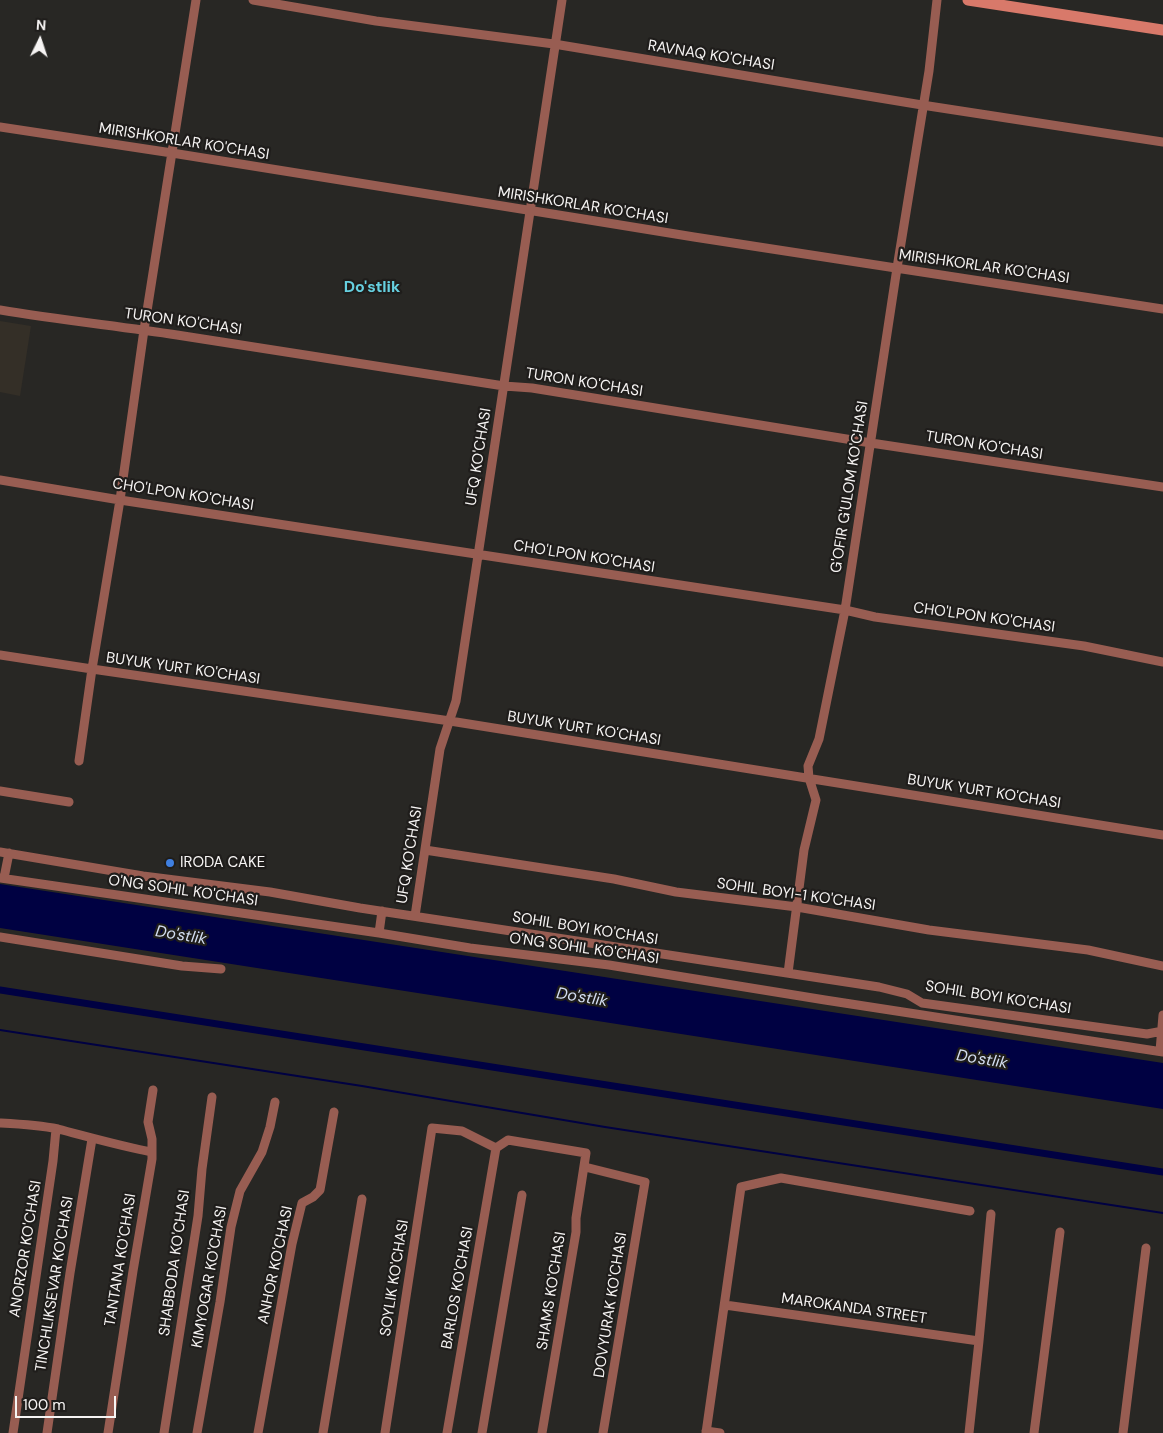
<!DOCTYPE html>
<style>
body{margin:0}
#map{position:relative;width:1163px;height:1433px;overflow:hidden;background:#282724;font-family:"DM Sans",sans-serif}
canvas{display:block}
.north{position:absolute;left:15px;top:15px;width:50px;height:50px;-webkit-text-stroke:4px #1f1d1b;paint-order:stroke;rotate:4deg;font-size:14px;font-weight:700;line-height:20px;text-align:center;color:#f6f4f3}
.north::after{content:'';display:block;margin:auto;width:18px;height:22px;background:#f6f4f3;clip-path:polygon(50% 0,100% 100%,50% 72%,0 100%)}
.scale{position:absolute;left:15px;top:1396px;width:101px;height:22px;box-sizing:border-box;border:2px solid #f6f4f3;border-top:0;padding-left:6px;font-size:15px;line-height:18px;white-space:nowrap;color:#f6f4f3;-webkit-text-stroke:4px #1f1d1b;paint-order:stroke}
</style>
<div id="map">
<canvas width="1163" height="1433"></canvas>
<div class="north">N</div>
<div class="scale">100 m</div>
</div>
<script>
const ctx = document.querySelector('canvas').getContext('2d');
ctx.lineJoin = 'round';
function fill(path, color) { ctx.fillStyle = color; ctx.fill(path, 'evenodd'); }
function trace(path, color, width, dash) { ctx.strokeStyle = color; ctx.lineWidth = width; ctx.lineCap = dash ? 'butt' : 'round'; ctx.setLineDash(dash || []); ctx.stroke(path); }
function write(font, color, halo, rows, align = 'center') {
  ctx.font = font + ' "DM Sans",sans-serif'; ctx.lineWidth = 4.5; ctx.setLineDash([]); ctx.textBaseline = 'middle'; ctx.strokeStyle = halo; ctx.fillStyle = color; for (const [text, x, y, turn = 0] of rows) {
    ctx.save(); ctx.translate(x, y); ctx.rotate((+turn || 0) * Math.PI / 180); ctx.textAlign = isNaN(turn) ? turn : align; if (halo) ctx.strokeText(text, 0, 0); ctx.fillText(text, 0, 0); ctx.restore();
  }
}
const built = new Path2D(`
 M0 321 31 326 20 396 0 392Z`);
const water = new Path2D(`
 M0 884 1163 1063V1109L0 928Z`);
const stream = new Path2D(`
 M0 1030 362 1086 605 1127 1163 1213`);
const canal = new Path2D(`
 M0 990 1163 1172`);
const street = new Path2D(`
 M253 0 376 21 554 44 922 105 1163 142
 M0 127 172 153 571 217 694 237 1163 309
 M0 310C59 320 118 326 177 335 286 351 395 368 504 386L532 388 871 443 1163 487
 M0 480 120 500 845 610 875 617 1084 646 1163 662
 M0 655 92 669 450 721 1163 835
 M79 761 92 669 120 500 144 330 196 0
 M0 791 69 802
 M425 850 614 879 676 892 797 907 929 930 1088 950 1163 966
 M0 852 143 876 270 892 360 908 879 987 907 994 922 1003 1147 1034 1163 1031
 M0 878 379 933 470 948 609 965 825 1000 1163 1052
 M4 878 9 853
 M415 916 440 749 456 701 562 0
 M379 933 382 911
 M0 937 182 966 221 969
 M788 973 804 850 816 800 809 778 808 766 819 739 845 610 897 268 929 71 937 0
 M1160 1051 1163 1015
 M0 1123C19 1124 39 1125 58 1129 89 1137 120 1146 152 1152
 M585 1167 645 1182 603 1433
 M725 1305 979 1341
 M706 1431 720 1433
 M13 1433 53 1161 56 1129
 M47 1433 70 1273 92 1139
 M108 1433 133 1271 152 1159V1139L148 1122 153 1090
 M164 1433 198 1216 202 1169 212 1097
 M197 1433 220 1302 231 1227 240 1191 262 1152 270 1127 275 1102
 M258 1433 292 1244 302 1203 313 1197 320 1190 334 1112
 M323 1433 362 1199
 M385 1433 432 1128 462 1131 496 1148 508 1140 586 1153 576 1218V1232L542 1433
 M447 1433 496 1148
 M482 1433 522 1195
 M706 1433 741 1187 781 1178 970 1211
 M969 1433 979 1341 991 1214
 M1034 1433 1060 1232
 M1123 1433 1146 1248`);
const secondary = new Path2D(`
 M968 0 1163 30`);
const markers = [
 [170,863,5,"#3f7fe0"]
];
const streetNames = [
 ["RAVNAQ KO'CHASI",711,56,9],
 ["MIRISHKORLAR KO'CHASI",184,142,9],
 ["MIRISHKORLAR KO'CHASI",583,206,9],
 ["MIRISHKORLAR KO'CHASI",984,267,8],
 ["TURON KO'CHASI",183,322,8],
 ["TURON KO'CHASI",584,383,9],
 ["TURON KO'CHASI",984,446,9],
 ["UFQ KO'CHASI",479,457,-81],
 ["G'OFIR G'ULOM KO'CHASI",850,487,-81],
 ["CHO'LPON KO'CHASI",183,495,9],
 ["CHO'LPON KO'CHASI",584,557,9],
 ["CHO'LPON KO'CHASI",984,618,8],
 ["BUYUK YURT KO'CHASI",183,669,8],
 ["BUYUK YURT KO'CHASI",584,729,9],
 ["BUYUK YURT KO'CHASI",984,792,9],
 ["UFQ KO'CHASI",410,855,-81],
 ["O'NG SOHIL KO'CHASI",183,891,8],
 ["SOHIL BOYI-1 KO'CHASI",796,895,8],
 ["SOHIL BOYI KO'CHASI",585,929,9],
 ["O'NG SOHIL KO'CHASI",584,949,8],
 ["SOHIL BOYI KO'CHASI",998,998,9],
 ["ANORZOR KO'CHASI",26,1249,-81],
 ["TANTANA KO'CHASI",121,1260,-81],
 ["SHABBODA KO'CHASI",175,1263,-82],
 ["ANHOR KO'CHASI",276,1265,-78],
 ["KIMYOGAR KO'CHASI",210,1277,-80],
 ["SOYLIK KO'CHASI",395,1278,-81],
 ["TINCHLIKSEVAR KO'CHASI",55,1284,-81],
 ["BARLOS KO'CHASI",458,1288,-80],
 ["SHAMS KO'CHASI",552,1291,-81],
 ["DOVYURAK KO'CHASI",611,1305,-81],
 ["MAROKANDA STREET",854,1309,8]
];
const poiNames = [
 ["IRODA CAKE",180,863]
];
const neighbourhoodNames = [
 ["Do'stlik",372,288]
];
const waterNames = [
 ["Do'stlik",181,936,9],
 ["Do'stlik",582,998,9],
 ["Do'stlik",982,1060,9]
];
fill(built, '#342f27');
fill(water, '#000142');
trace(stream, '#000142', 2);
trace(canal, '#000142', 7);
trace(street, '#985d52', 9);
trace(secondary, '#d8796a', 11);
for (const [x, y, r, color] of markers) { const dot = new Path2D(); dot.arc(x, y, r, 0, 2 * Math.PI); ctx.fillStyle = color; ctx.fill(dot); trace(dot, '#1f1d1b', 2); }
write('15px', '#f6f4f3', '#1f1d1b', streetNames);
write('15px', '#f6f4f3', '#1f1d1b', poiNames, 'left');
write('bold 16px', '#66d0e0', '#1f1d1b', neighbourhoodNames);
write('italic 16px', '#d4def2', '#1f1d1b', waterNames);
</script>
